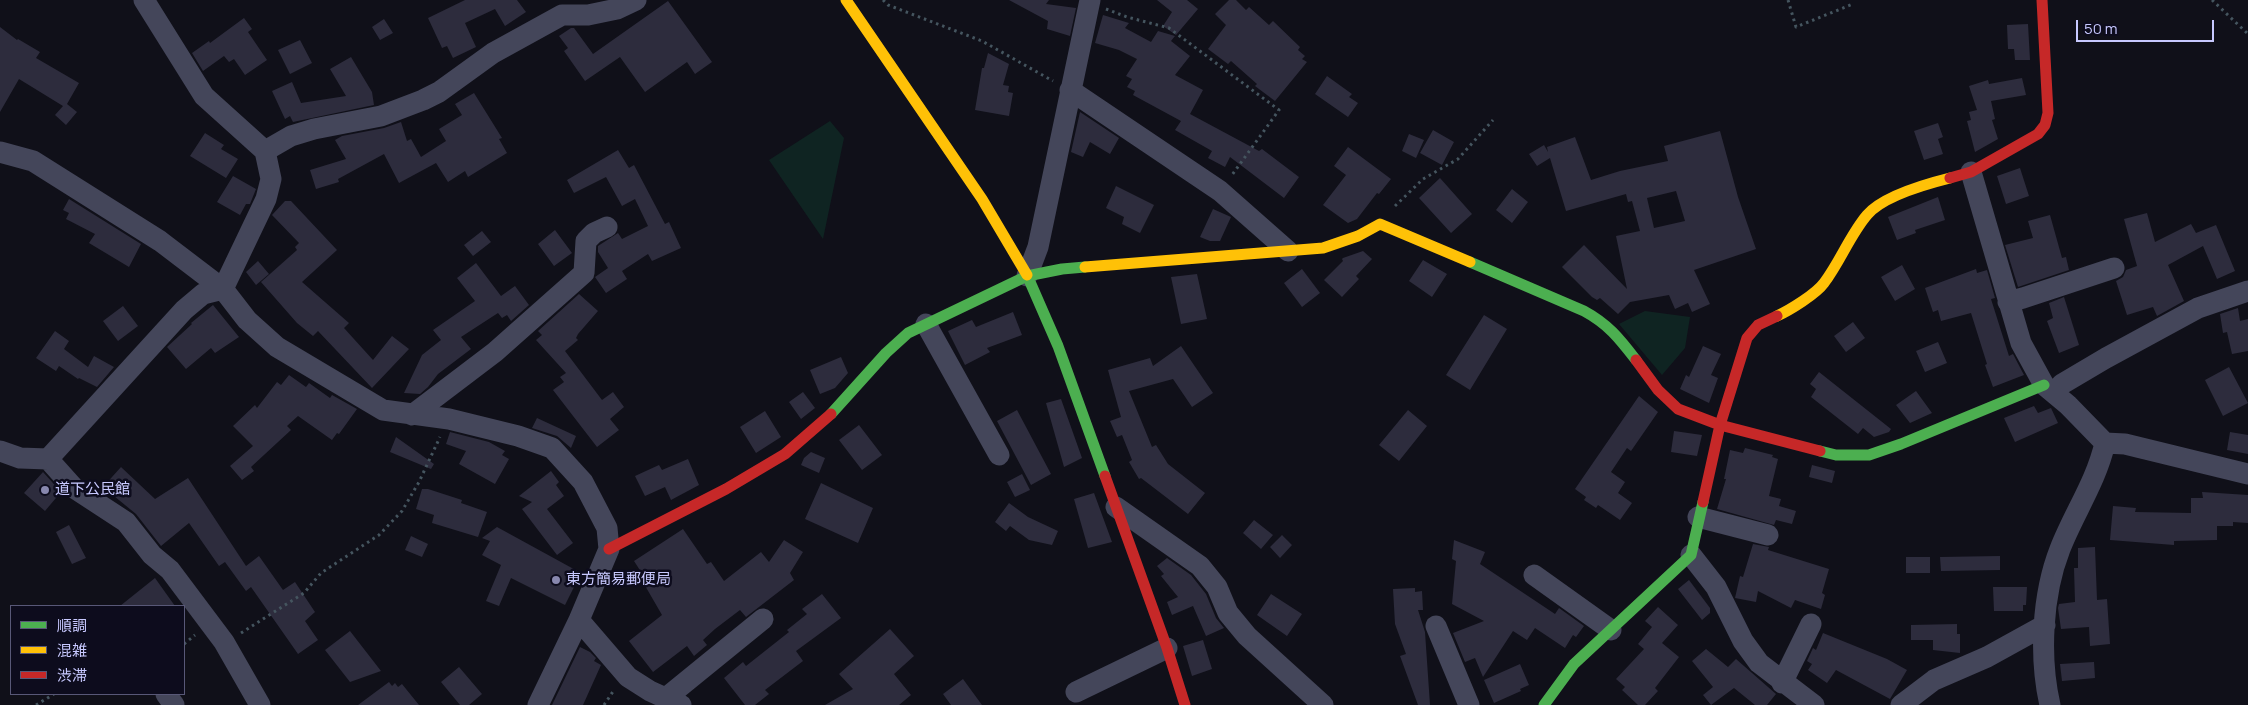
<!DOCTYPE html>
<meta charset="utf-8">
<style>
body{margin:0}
#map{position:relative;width:2248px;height:705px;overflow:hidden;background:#101019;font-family:Manrope,"Noto Sans JP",sans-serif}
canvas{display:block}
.legend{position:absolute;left:10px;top:605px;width:175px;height:90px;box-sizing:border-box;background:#0d0c1d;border:1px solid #585877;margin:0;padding:6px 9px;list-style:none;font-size:15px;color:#c8c9ff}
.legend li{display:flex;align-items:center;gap:10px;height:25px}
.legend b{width:25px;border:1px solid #585877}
.scale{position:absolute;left:2076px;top:20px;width:138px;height:22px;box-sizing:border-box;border:2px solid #c8c9ff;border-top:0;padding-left:6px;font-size:15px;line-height:18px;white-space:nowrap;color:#c8c9ff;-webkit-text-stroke:4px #0d0c1d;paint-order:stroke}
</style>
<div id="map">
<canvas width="2248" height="705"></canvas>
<ul class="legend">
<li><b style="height:6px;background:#4caf50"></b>順調</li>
<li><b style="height:6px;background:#ffc107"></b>混雑</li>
<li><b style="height:6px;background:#c62828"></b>渋滞</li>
</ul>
<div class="scale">50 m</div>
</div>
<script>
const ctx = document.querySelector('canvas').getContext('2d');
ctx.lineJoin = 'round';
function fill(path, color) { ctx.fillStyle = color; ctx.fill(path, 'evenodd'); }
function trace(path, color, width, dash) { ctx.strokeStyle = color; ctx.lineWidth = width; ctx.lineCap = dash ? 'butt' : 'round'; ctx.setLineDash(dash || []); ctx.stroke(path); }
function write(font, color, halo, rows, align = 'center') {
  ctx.font = font + ' Manrope,"Noto Sans JP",sans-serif'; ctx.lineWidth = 5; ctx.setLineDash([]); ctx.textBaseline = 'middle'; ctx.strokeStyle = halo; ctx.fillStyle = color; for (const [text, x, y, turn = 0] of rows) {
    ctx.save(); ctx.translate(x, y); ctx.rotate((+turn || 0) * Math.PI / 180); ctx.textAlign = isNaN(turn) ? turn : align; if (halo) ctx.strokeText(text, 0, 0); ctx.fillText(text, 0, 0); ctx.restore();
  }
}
const green = new Path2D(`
 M830 121 844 138 823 239 769 160Z
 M1645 311 1690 317 1685 348 1662 375 1619 324Z`);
const building = new Path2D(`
 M465 0H517L526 12 505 26 495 9 465 23 476 47 453 58 447 46 442 48 428 18Z
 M1009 0H1049L1046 4 1076 8 1070 36 1047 29 1048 21Z
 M1157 0H1187L1198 9 1176 35 1163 26 1172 12Z
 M1229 0H1236L1246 10 1249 7 1269 25 1273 21 1300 47 1298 50 1305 56 1302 59 1307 62 1275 101 1255 86 1257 84 1231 61 1228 64 1208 49 1226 25 1215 14Z
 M668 1 712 62 695 74 687 62 645 92 620 57 585 81 564 51 568 48 559 36 571 28H574L593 54Z
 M1103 15 1129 23 1125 28 1151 42 1158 31 1175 36 1171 41 1190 56 1175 75 1203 90 1190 114 1259 151 1262 149 1299 177 1284 198 1230 157 1225 167 1208 158 1212 151 1175 130 1181 121 1133 95 1135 91 1127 87 1132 79 1126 76 1137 59 1119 50 1095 43Z
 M244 18 252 29 248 32 267 60 245 75 234 59 229 62 224 56 203 71 192 53 209 41 210 43Z
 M384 19 393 33 380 40 372 27Z
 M2028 24 2030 60H2015L2014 49H2008L2007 25Z
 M0 27 17 40 18 39 40 52 36 58 79 83 67 104 77 112 66 125 55 115 63 106 19 79 0 112Z
 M300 40 312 63 290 74 278 50Z
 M988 53 1009 64 1003 85 1009 86 1008 92 1013 93 1009 116 975 110 982 68H984Z
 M351 57 372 92 374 105 293 122 290 116 285 119 272 91 292 82 301 103 346 96 330 69Z
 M1327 76 1352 94 1349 97 1358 103 1348 117 1315 94Z
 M2022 78 2026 95 1991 101 1995 119 1992 120 1998 139 1975 152 1967 121 1971 120 1969 112 1977 110 1969 86 1988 80 1989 84Z
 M474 93 502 138 499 139 507 153 468 177 465 171 448 182 436 163 399 183 384 154 338 179 339 182 316 189 310 170 346 159 335 140 342 136 384 128 401 122 407 141 411 139 421 157 446 141 439 129 462 115 455 104Z
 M1080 112 1119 138 1110 154 1090 142 1083 157 1071 152Z
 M1938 123 1943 137 1938 139 1943 154 1924 160 1914 131Z
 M1433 130 1454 142 1442 165 1420 153Z
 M1720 131 1738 197 1756 249 1694 270 1710 304 1692 312 1688 303 1675 309 1669 295 1630 302 1618 314 1600 298 1597 300 1592 297 1562 267 1584 245 1627 289 1616 236 1640 231 1632 201 1628 202 1626 194 1566 211 1550 158 1537 166 1529 154 1544 145 1548 152 1547 147 1575 137 1591 180 1620 171 1668 161 1664 146ZM1676 191 1685 221 1654 228 1647 198Z
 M205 133 224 145 221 149 238 159 226 178 190 156Z
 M1409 134 1424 140 1416 158 1402 151Z
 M1348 147 1391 179 1379 194 1377 193 1357 219 1348 223 1323 205 1346 175 1334 166Z
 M618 150 629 168 634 165 665 224 669 222 681 248 652 261 648 254 622 271 627 279 606 293 595 277 608 268 598 252V246L618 233 622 239 648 226 635 199 622 206 606 177 574 193 567 180Z
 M2020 168 2029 196 2006 204 1997 176Z
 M233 176 256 189 250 204H246L240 215 217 202Z
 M1440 178 1472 214 1451 233 1419 198Z
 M1116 186 1154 205 1140 233 1122 224 1124 217 1106 208Z
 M1512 189 1528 202 1512 223 1496 210Z
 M1938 197 1945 220 1915 230 1916 233 1897 240 1888 217Z
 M69 199 141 244 129 267 89 243 95 234 66 219 69 213 63 210Z
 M285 201H291L337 250 302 282 349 323 344 328 373 360 392 336 409 349 372 388 318 331 313 336 297 323 261 282 297 250 295 247 299 243 272 215Z
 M1213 209 1231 217 1220 241H1210L1200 237Z
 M2147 213 2155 242 2191 224 2196 233 2216 225 2235 271 2217 279 2203 246 2168 265 2184 301 2157 316 2153 307 2127 315 2116 281 2123 277 2126 270 2137 266 2124 219Z
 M2050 215 2062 258 2066 257 2069 270 2018 287 2005 245 2033 238 2028 221Z
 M555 230 572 253 554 266 538 244Z
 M482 231 491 242 473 256 464 245Z
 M1363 251 1372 259 1356 276 1359 279 1342 297 1324 280 1343 261 1342 259 1343 258Z
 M1423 260 1447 274 1432 297 1409 281Z
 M258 261 269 274 256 285 246 272Z
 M476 263 501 296 515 286 529 305 511 321 507 315 502 318 498 313 461 337 471 349 438 374 428 387 420 394 404 393 422 355 441 340 433 330 475 301 457 278Z
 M1902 265 1915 289 1895 301 1881 277Z
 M1302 269 1320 293 1302 307 1284 283Z
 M1976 269 1977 273 1987 270 1995 298 1991 299 2009 356 2013 354 2024 375 1993 387 1985 365 1987 364 1971 313 1941 321 1938 310 1933 312 1925 288Z
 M1197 274 1207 319 1181 324 1171 277Z
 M579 294 598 311 578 334 576 338 578 340 565 351 602 400 613 392 624 407 610 419 619 430 597 447 553 390 564 382 560 377 566 373 536 340 542 335 538 331Z
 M2064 297 2079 345 2059 353 2047 321 2053 318 2049 303Z
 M213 305 239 337 215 353 211 348 186 369 167 347 192 324 191 323Z
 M123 306 138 326 118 341 103 321Z
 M2238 308 2240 321 2248 319V351L2232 354 2227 332 2223 333 2220 314Z
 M1013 312 1022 335 987 348 990 352 965 365 948 331 972 320 976 327Z
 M1484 315 1507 329 1470 390 1446 375Z
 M1853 322 1865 338 1846 352 1834 336Z
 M55 331 69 341 64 349 88 367 94 356 114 367 97 387 79 378 78 379 59 366 56 371 36 358Z
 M1938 342 1947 363 1925 372 1916 351Z
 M1181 346 1213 393 1192 407 1173 379 1129 391 1152 447 1156 445 1168 464 1205 493 1188 514 1141 478 1139 479 1129 462 1132 460 1122 435 1117 437 1110 421 1121 417 1108 370 1150 358 1153 366Z
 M1703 346 1721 354 1711 375 1718 378 1709 403 1680 389 1686 375 1689 377Z
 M841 357 848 373 835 388 820 394 810 370Z
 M2229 367 2248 403 2223 416 2205 380Z
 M1819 372 1891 429 1889 432 1874 437 1863 428 1858 434 1811 397 1816 389 1810 384Z
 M289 375 306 387 309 383 330 398 332 395 357 409 339 434 337 433 332 440 298 416 287 426 291 430 251 467 254 471 242 480 230 466 253 446 233 426 255 405 257 408 277 382 281 385Z
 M1916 391 1932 413 1910 423 1896 405Z
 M803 392 815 408 801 419 789 402Z
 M1639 396 1658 412 1631 451 1627 448 1611 472 1625 482 1618 493 1632 503 1620 520 1598 505 1596 508 1584 500 1586 497 1575 489Z
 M1061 399 1082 458 1064 467 1046 403Z
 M2034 406 2038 413 2051 408 2058 423 2015 442 2004 418Z
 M1017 410 1051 474 1031 485 997 421Z
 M1408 410 1427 426 1399 461 1379 445Z
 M765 411 781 437 756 453 740 427Z
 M537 418 576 436 571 448 557 436 532 428Z
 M859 425 882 455 862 470 839 440Z
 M1674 431 1702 435 1697 456 1671 452Z
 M450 432 489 442 505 451 502 455 509 459 495 484 459 464 466 451 446 444Z
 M2230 432 2248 435V454L2227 450Z
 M396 437 434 464 431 469 390 452Z
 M1745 448 1773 455 1772 457 1778 459 1769 496 1781 499 1779 506 1796 511 1792 524 1776 520 1774 525 1717 509 1726 479H1724L1730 450 1743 453Z
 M811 452 825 458 819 473 801 465 804 458Z
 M688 459 699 485 671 500 665 487 645 496 635 476 659 465 662 470Z
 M1812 465 1835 471 1832 483 1809 477Z
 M121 467 155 499 188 478 246 566 259 556 283 590 295 582 315 612 305 621 318 640 298 654 251 587 246 591 225 562 219 566 189 523 161 546 136 514 103 487Z
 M551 471 559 482 556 485 564 496 547 509 573 543 557 555 522 509 532 502 519 496Z
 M43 472 61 492 45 511 24 493Z
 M1022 474 1030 490 1015 497 1007 482Z
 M821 483 873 508 858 543 805 519Z
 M422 489H428L462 500 461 503 487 512 478 537 432 523 434 515 416 509Z
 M2202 492 2248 495V523L2233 522V526H2217V540L2174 541V545L2110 540 2113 506 2136 508 2135 512 2191 513V498H2203Z
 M1094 493 1112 542 1088 548 1074 499Z
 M1009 503 1028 517 1058 531 1052 545 1029 540 1010 526 1006 531 995 522Z
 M1254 520 1273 535 1261 549 1243 533Z
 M69 525 86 558 72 564 56 532Z
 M497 527 581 573 565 605 511 578 499 606 486 601 501 565 482 555 490 541 482 538Z
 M683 529 707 564 711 562 724 581 761 552 769 562 784 540 803 552 790 573 794 580 746 617 740 610 715 629 703 640 707 645 694 656 687 646 653 672 629 641 662 615 640 577 643 575 634 561Z
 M1282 535 1292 545 1280 558 1270 547Z
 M411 536 428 544 422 557 405 550Z
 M1454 540 1485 552 1480 564 1555 614 1559 608 1584 626 1576 637 1573 635 1565 648 1535 628 1527 640 1513 631 1483 677 1475 658 1465 662 1453 633 1484 621 1452 604 1456 561 1452 559Z
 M1753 544 1769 547 1768 550 1829 569 1822 593 1825 595 1821 609 1795 600 1791 608 1758 591 1756 602 1735 598 1740 576 1743 577Z
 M2095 547 2097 600 2107 599 2110 644 2090 646 2089 627 2061 629 2058 608 2059 604 2075 602 2074 568H2078V548Z
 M2000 556V570L1941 571 1940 557Z
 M1906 557H1930V573H1906Z
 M1167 558 1191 575 1206 594 1216 618 1224 628 1206 636 1193 606 1172 615 1167 602 1178 597 1161 576 1164 574 1157 566Z
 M155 578 175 606H120Z
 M1689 580 1710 608V613L1702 620 1678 589Z
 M1993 587H2027L2026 605H2023V611H1994Z
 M1415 588V592L1422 591 1423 610H1418L1425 632 1430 705H1418L1400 656 1406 654 1395 624 1393 589Z
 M822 594 841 618 796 651 803 661 765 690 769 694 755 705H745L724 678 743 662 746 666 789 632 787 630 807 614 802 609Z
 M1271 594 1302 614 1287 636 1257 615Z
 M1658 607 1678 625 1662 643 1679 657 1655 688 1658 691 1645 705H1638L1622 690 1625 687 1616 679 1644 649 1638 644 1652 627 1645 621Z
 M1957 624V634H1960V653L1933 650V640H1911V625Z
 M890 629 914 656 894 674 911 695 899 705H825L853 689 839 674Z
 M350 631 381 671 350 682 325 650Z
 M1823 633 1887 659 1907 670 1890 699 1836 670 1827 683 1808 670 1812 664 1807 661 1813 648 1816 650Z
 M1203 640 1212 669 1192 676 1183 646Z
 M580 647 590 652 596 658 594 661 601 665 583 705H552Z
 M1706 649 1728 667 1736 659 1776 694 1767 705H1755L1734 688 1711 705 1703 695 1713 687 1692 661Z
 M2094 662 2095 678 2062 681 2060 664Z
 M1520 664 1529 685 1520 689 1521 691 1494 703 1484 680Z
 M459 667 482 694 469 705H460L441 682Z
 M963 679 982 705H951L943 694Z
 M389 682 392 686 395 683 398 687 402 684 419 705H358Z`);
const path = new Path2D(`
 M883 0 888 5 982 41 1053 81
 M1788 0 1796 27 1853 4
 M2212 0 2248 34
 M1106 9 1127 17 1169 28 1279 110 1232 175
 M1395 206 1423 179 1458 159 1493 120
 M241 633 304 593 321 573 379 535 402 511 419 482 440 437
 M184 644 195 635
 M36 705 54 694
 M604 705 614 690`);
const street = new Path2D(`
 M1070 90 1220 191 1288 251
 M265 151 291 136 314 129 381 116 423 100 439 92 493 53 562 15H588L617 9 636 0
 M0 152 33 161 160 241 223 289 247 320 277 347 383 410 449 419 518 436 552 448 583 482 607 528 609 549 579 620 538 705
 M1971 172 2021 343 2044 385 2068 405 2105 443 2125 444 2248 474
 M1027 276 1038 247 1090 0
 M2008 302 2023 298 2114 268
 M926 324 999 455
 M2054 393 2062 384 2106 358 2198 308 2248 291
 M412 415 495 352 584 273 586 241 594 233 607 227
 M0 451 20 458 48 459 184 310 203 294 223 289 266 199 271 179 265 151 204 96 144 0
 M48 459 74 488 126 522 152 555 170 570 224 642 260 705
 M1116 507 1200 566 1217 587 1228 613 1247 636 1323 705
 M1698 517 1768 535
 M1691 555 1716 587 1743 641 1759 663 1814 705
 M1534 575 1611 630
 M579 620 628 677 650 691 681 705
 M1436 626 1469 705
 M1782 683 1811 624
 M1076 692 1167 648
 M166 694 174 705
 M666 698 763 619
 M1901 705 1934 680 1987 657 2045 625
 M2050 705C2039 657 2042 595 2060 549 2074 513 2096 482 2105 443`);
const fast = new Path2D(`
 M1470 262 1584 311C1608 324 1619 338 1636 360
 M1027 275 1058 346 1105 476
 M831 414 886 353 908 333 1027 276 1062 269 1085 267
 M1820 451 1836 455H1869L1901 444 2044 385
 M1544 705 1574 664 1691 555 1703 502`);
const slow = new Path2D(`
 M846 0 982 199 1027 275
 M1085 267 1323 248 1358 236 1380 224 1470 262
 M1777 316C1790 310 1816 294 1824 283 1840 262 1850 235 1867 215 1883 196 1926 184 1950 178`);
const jam = new Path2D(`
 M1950 178 1971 172 2038 134 2045 125 2048 113 2042 0
 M1636 360 1658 390 1678 409 1720 425 1820 451
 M1105 476 1167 648 1185 705
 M1703 502 1720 425 1747 338 1758 325 1777 316
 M609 549 726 489 785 454 831 414`);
const markers = [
 [45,490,5,"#8888ae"],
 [556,580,5,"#8888ae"]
];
const poiNames = [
 ["道下公民館",55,490],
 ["東方簡易郵便局",566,580]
];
fill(green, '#0f2422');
fill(building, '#2d2c3d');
trace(path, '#45555f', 3, [2.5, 4]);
trace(street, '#44465a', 21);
trace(fast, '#4caf50', 11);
trace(slow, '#ffc107', 11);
trace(jam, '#c62828', 11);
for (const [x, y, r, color] of markers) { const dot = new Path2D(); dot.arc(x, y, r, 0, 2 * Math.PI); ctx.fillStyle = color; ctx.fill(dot); trace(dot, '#0d0c1d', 2); }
write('15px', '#c8c9ff', '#0d0c1d', poiNames, 'left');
</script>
